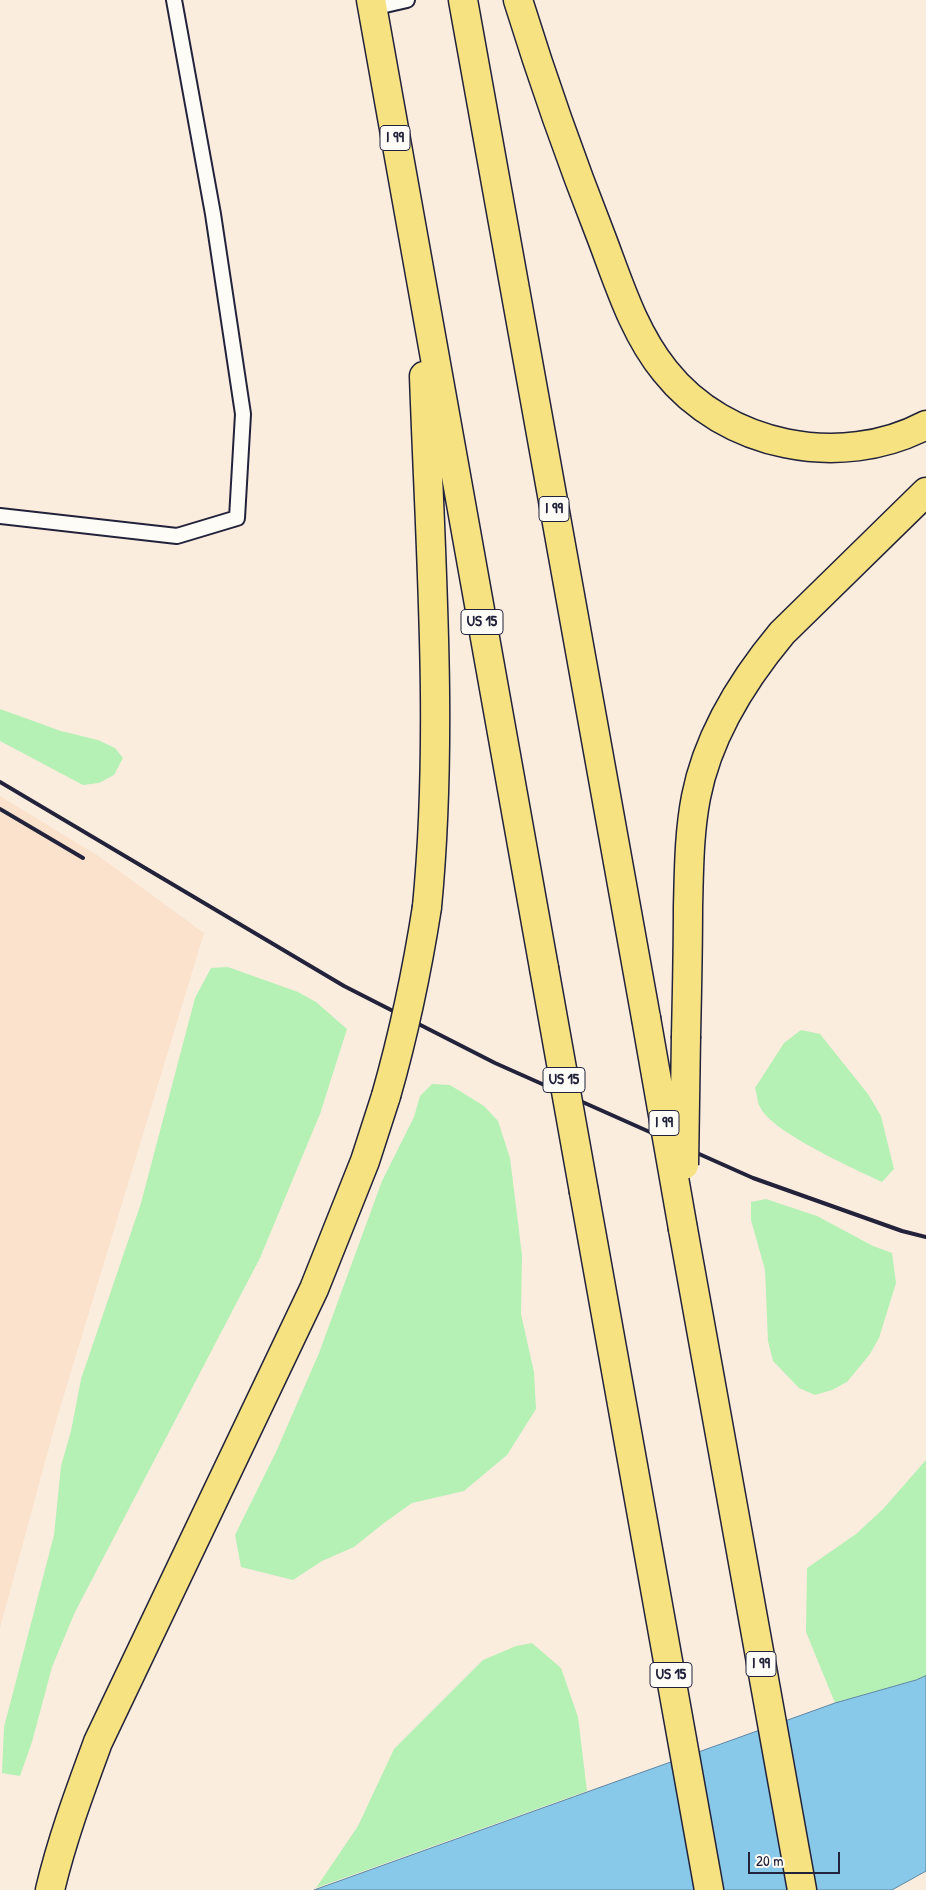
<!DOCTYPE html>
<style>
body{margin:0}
#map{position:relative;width:926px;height:1890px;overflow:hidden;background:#fbedde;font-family:"Patrick Hand",sans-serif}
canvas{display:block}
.scale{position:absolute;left:748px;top:1852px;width:92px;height:22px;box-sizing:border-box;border:2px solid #22223b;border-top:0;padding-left:6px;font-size:15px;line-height:18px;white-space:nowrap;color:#22223b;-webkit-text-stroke:4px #fdfcf7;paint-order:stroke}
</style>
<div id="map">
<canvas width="926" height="1890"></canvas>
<div class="scale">20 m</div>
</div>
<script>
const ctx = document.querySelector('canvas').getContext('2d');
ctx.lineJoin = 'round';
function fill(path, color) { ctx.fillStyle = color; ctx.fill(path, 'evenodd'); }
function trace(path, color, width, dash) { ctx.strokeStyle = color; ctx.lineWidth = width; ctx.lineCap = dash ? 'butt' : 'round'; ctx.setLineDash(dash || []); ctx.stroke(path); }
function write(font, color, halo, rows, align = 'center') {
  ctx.font = font + ' "Patrick Hand",sans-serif'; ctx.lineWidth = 4.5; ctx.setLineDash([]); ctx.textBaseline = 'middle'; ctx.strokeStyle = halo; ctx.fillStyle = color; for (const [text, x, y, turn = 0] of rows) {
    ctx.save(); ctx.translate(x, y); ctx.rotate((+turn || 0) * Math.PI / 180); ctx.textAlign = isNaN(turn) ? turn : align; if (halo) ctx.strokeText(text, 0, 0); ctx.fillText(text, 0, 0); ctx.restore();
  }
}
const built = new Path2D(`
 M0 796 100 857 204 933 57 1418 0 1628Z`);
const green = new Path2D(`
 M0 709 61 731 98 740 115 748 123 758 114 775 99 783 83 785 0 741Z
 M228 967 298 992 316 1002 347 1029 320 1114 260 1258 75 1612 52 1667 32 1742 20 1776 2 1773 4 1727 54 1535 61 1466 71 1431 81 1379 141 1203 195 998 211 968Z
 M801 1030 820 1034 868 1094 881 1116 894 1169 882 1182C855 1169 771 1132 760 1107 757 1102 757 1094 755 1088L784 1043Z
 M432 1084 450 1085 484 1106 498 1121 510 1158 522 1255 521 1314 534 1372 536 1409 507 1455 464 1491 412 1503 384 1523 354 1547 322 1561 293 1580 241 1567 235 1535 276 1452 319 1353 382 1181 414 1117 420 1096Z
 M766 1199 817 1216 873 1246 892 1253 896 1283 879 1338 870 1354 847 1382 832 1390 815 1395 799 1388 773 1361 768 1341 765 1270 751 1220V1202Z
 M926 1460V1676L916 1680 835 1703 806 1632 807 1568 856 1534 883 1509Z
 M532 1643 561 1668 578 1717 587 1791 316 1888 358 1826 394 1749 483 1660 516 1646Z`);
const water = new Path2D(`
 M926 1676V1871L892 1890H314L835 1703 916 1680Z`);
const lane = new Path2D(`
 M372 8 407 0
 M0 516 177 536 237 518 243 414 213 214 174 0`);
const highway = new Path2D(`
 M371 0 544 968
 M463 0 646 1018
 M518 0C543 81 571 160 602 239 619 284 634 333 665 371 725 447 841 470 926 425
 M424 376C430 552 444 730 427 907
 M686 1036C687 993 688 950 688 907 689 870 689 833 696 797 708 735 742 681 782 633L926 492
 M584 1192 709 1890
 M683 1229 802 1890
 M50 1890C62 1839 80 1791 98 1742L314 1289 365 1161 386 1096`);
const rail = new Path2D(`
 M0 782 344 986 495 1063 753 1178 902 1231 926 1237
 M0 809 83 858`);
const highwayBridge = new Path2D(`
 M544 968 584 1192
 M646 1018 683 1229
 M386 1096C404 1033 417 971 427 907
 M684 1165 686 1036`);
const shields = [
 [395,138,30],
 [554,509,30],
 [482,622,42],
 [564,1080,42],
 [664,1123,30],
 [761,1664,30],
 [671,1675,42]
];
const shieldNames = [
 ["I 99",395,138],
 ["I 99",554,509],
 ["US 15",482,622],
 ["US 15",564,1080],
 ["I 99",664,1123],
 ["I 99",761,1664],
 ["US 15",671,1675]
];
fill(built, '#fae2cd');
fill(green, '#b5f0b5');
fill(water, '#88c9e9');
trace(water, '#5f86a3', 1);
trace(lane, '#22223b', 18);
trace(highway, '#22223b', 31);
trace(lane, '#fdfcf7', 14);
trace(highway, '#f6e281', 28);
trace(rail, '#22223b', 4);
trace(highwayBridge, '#22223b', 31, []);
trace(highwayBridge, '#f6e281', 28);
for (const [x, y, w] of shields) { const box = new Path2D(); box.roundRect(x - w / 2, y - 12.5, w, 25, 4); ctx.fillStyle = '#fdfcf7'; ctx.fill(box); trace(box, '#22223b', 1); }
write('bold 15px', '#22223b', null, shieldNames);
</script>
